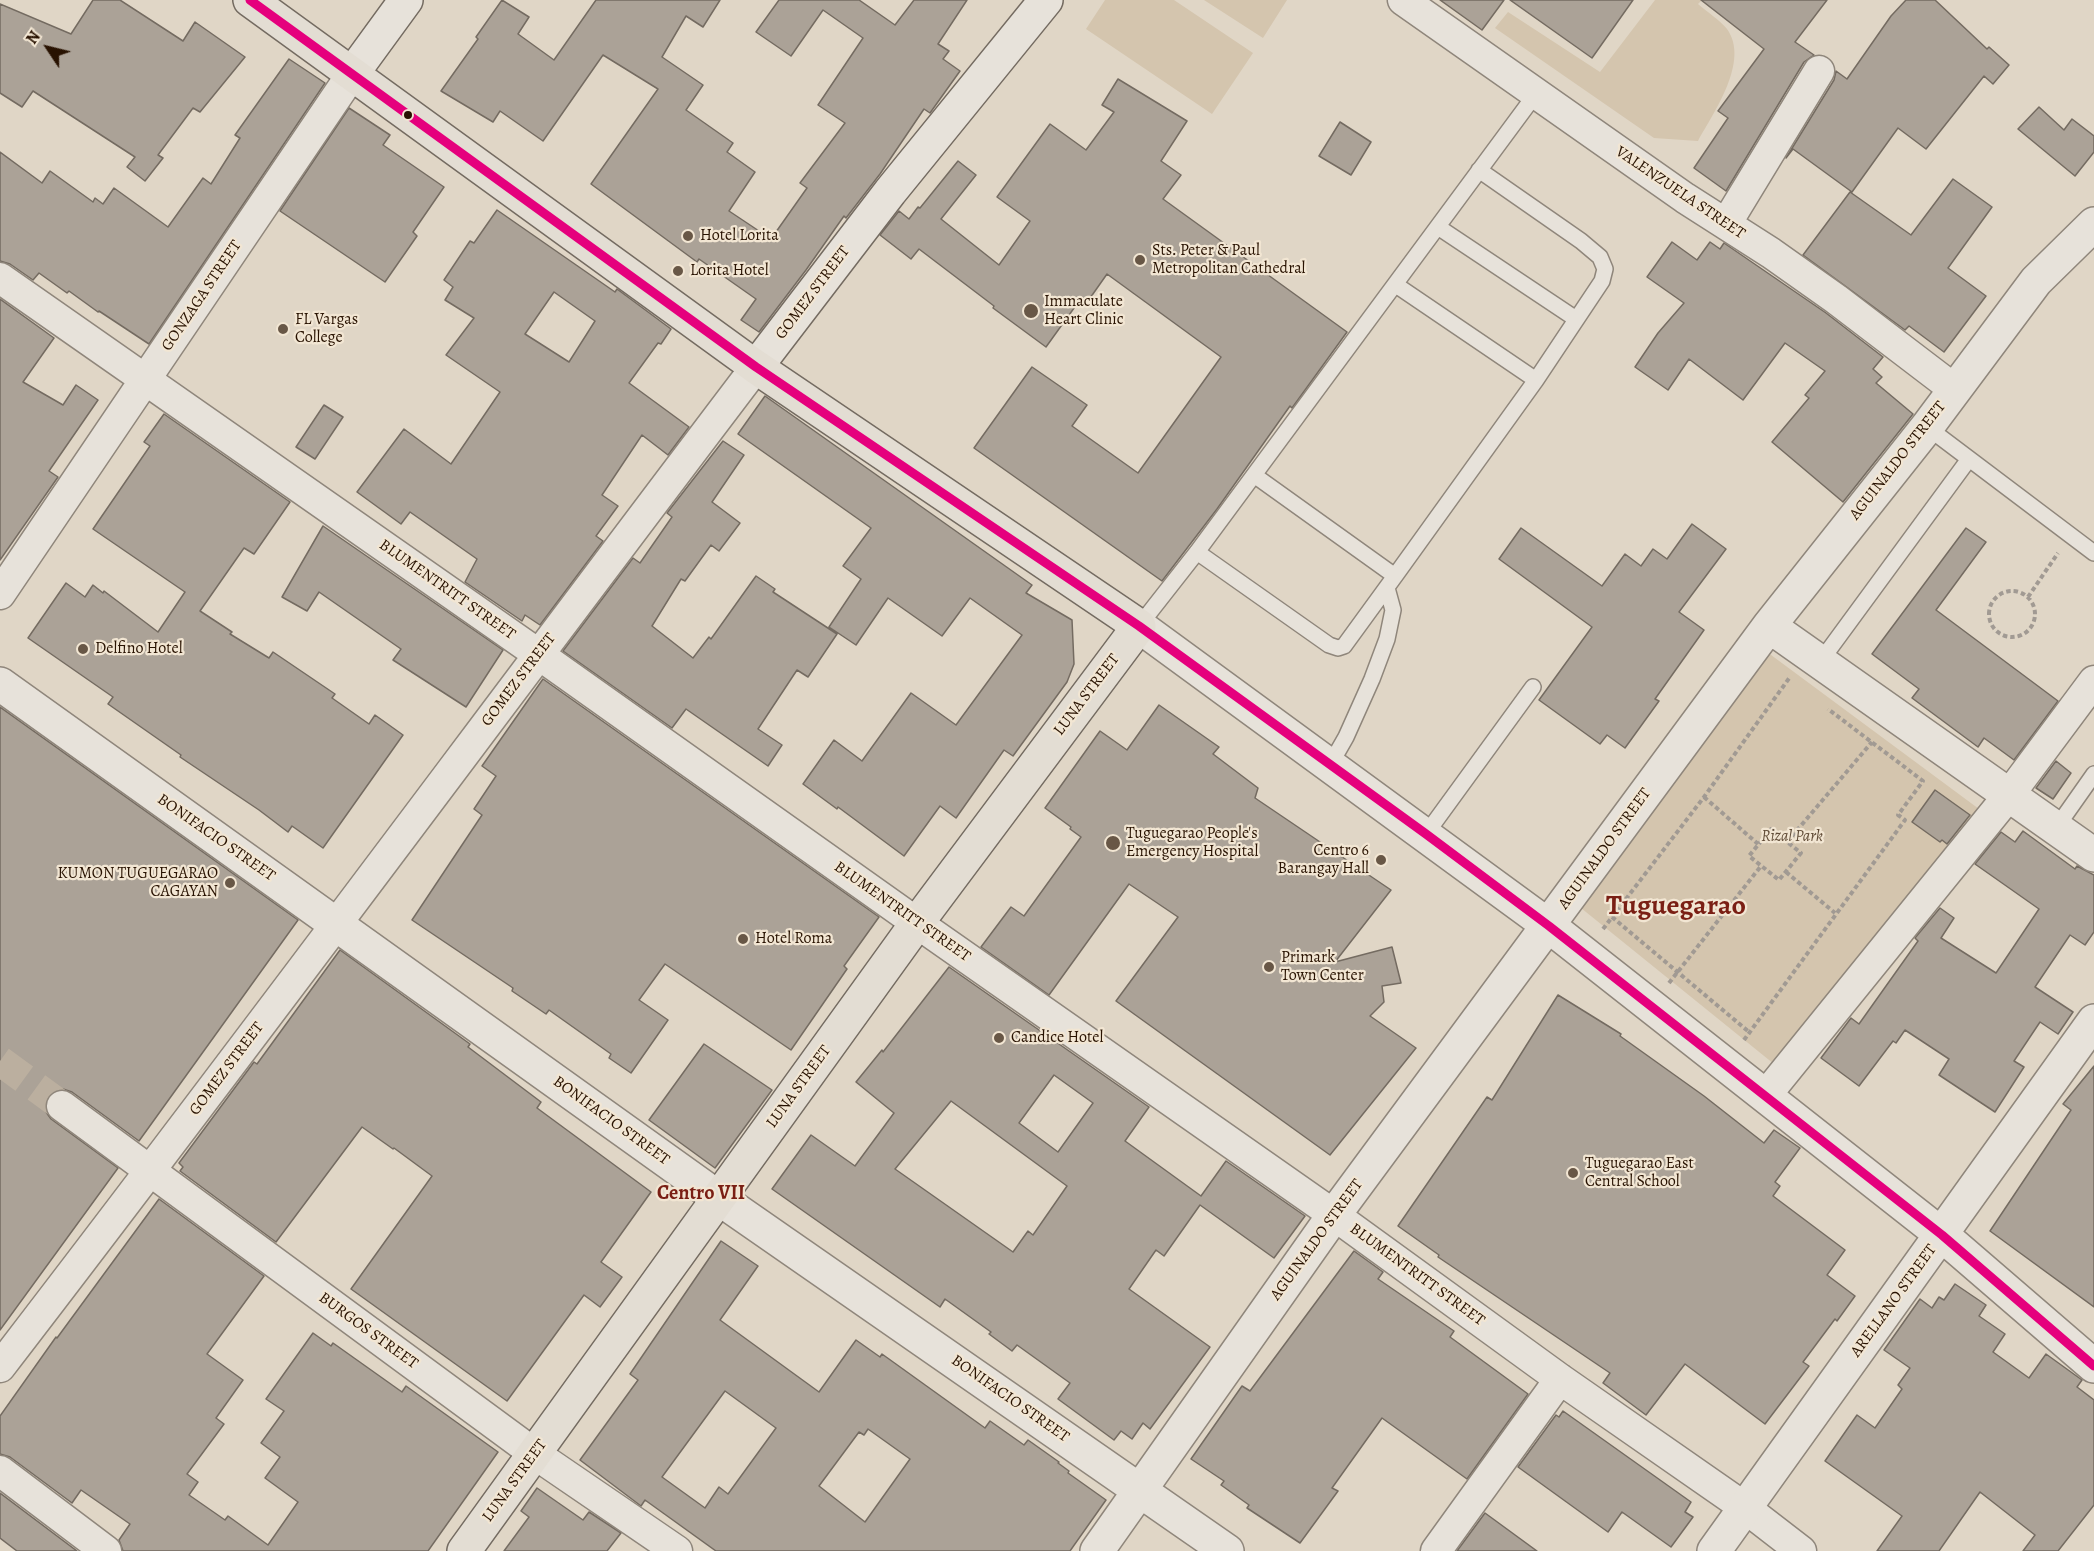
<!DOCTYPE html>
<style>
body{margin:0}
#map{position:relative;width:2094px;height:1551px;overflow:hidden;background:#e0d6c6;font-family:Alegreya,serif}
canvas{display:block}
.north{position:absolute;left:18px;top:18px;width:60px;height:60px;-webkit-text-stroke:4px #f2e6d3;paint-order:stroke;rotate:305deg;font-size:16px;font-weight:700;line-height:24px;text-align:center;color:#281201}
.north::after{content:'';display:block;margin:auto;width:21px;height:27px;background:#281201;clip-path:polygon(50% 0,100% 100%,50% 72%,0 100%)}
</style>
<div id="map">
<canvas width="2094" height="1551"></canvas>
<div class="north">N</div>
</div>
<script>
const ctx = document.querySelector('canvas').getContext('2d');
ctx.lineJoin = 'round';
function fill(path, color) { ctx.fillStyle = color; ctx.fill(path, 'evenodd'); }
function trace(path, color, width, dash) { ctx.strokeStyle = color; ctx.lineWidth = width; ctx.lineCap = dash ? 'butt' : 'round'; ctx.setLineDash(dash || []); ctx.stroke(path); }
function write(font, color, halo, rows, align = 'center') {
  ctx.font = font + ' Alegreya,serif'; ctx.lineWidth = 4.5; ctx.setLineDash([]); ctx.textBaseline = 'middle'; ctx.strokeStyle = halo; ctx.fillStyle = color; for (const [text, x, y, turn = 0] of rows) {
    ctx.save(); ctx.translate(x, y); ctx.rotate((+turn || 0) * Math.PI / 180); ctx.textAlign = isNaN(turn) ? turn : align; if (halo) ctx.strokeText(text, 0, 0); ctx.fillText(text, 0, 0); ctx.restore();
  }
}
const green = new Path2D(`
 M1105 0H1174L1253 53 1212 114 1086 29Z
 M1204 0H1287L1263 38Z
 M1655 0H1702L1698 4C1707 12 1720 20 1727 29 1750 61 1714 112 1698 141L1654 138 1495 28 1508 12 1600 72Z
 M1767 652 1979 809 1774 1064 1581 908Z`);
const building = new Path2D(`
 M93 0H120L183 41 195 22 245 57 200 112 193 108 158 155 163 158 145 181 127 167 135 157 33 91 22 107 0 93V4L71 34Z
 M502 0 529 17 518 34 554 60 596 0H720L703 27 686 16 662 57 703 85 686 110 733 143 727 152 755 172 729 211 771 239 807 188 800 183 845 123 818 105 863 38 823 10 791 56 756 32 779 0H859L895 25 914 0H967L938 44 949 51 943 59 960 71 930 113 924 109 880 174 846 218 844 216 806 270 759 332 741 320 756 299 699 259 697 262 591 184 658 89 603 55 543 141 500 111 493 122 441 91 478 39 476 37Z
 M1440 0H1504L1482 30Z
 M1510 0H1633L1592 58Z
 M1701 0H1827L1795 42 1814 55 1804 62 1726 191 1694 168 1728 118 1718 111 1764 49Z
 M1906 0H1935L1987 49 1989 47 2009 65 1993 84 1984 76 1926 149 1898 128 1852 192 1793 149 1786 158 1834 80 1836 71 1847 79 1891 16Z
 M289 59 325 83 149 344 99 311 98 312 69 291 67 293 39 273 33 280 10 264 0 261V152L42 183 50 171 93 202 95 198 103 204 114 188 168 227 203 178 211 184 240 138 235 135Z
 M1118 79 1187 121 1161 161 1181 175 1163 199 1347 332 1292 408 1290 406 1217 509 1162 581 974 448 1032 367 1087 405 1072 426 1138 473 1221 357 1107 274 1088 301 1082 297 1046 347 993 308 994 306 919 249 911 259 880 235 899 211 909 219 918 207 920 208 958 161 976 175 941 219 999 265 1030 221 997 197 1050 124 1086 150 1114 112 1102 105Z
 M2039 107 2064 130 2072 119 2094 136V152L2075 176 2018 129Z
 M349 108 390 135 383 145 444 187 413 232 417 236 385 282 280 211Z
 M1340 122 1371 142 1351 175 1319 156Z
 M1953 179 1992 207 1948 268 1986 296 1944 352 1909 326 1905 330 1803 255 1850 192 1911 235Z
 M497 210 615 292 617 289 671 329 661 344 658 343 629 383 689 427 668 455 642 435 602 495 618 506 596 536 603 541 540 625 525 615 522 621 465 582 477 559 410 512 401 524 357 492 404 429 451 464 500 392 446 355 474 318 445 300 453 287 444 280 470 241 474 243ZM554 292 595 321 569 362 525 334Z
 M1672 242 1697 260 1710 242 1720 249 1724 243 1826 313 1883 357 1873 369 1882 377 1876 383 1913 414 1843 502 1772 442 1809 398 1805 395 1825 371 1785 343 1743 400 1689 359 1668 390 1635 367 1658 333 1684 303 1647 277Z
 M0 299 54 338 23 382 63 405 76 385 98 400 49 471 58 477 0 560Z
 M765 396 1032 585 1026 593 1072 620 1074 664 1067 682 1013 756 1004 750 956 818 940 806 904 856 838 807 837 809 803 784 834 740 862 761 911 693 956 725 1022 635 970 598 942 636 888 598 856 645 829 627 861 579 843 566 871 528 738 434Z
 M324 405 343 417 315 459 296 447Z
 M164 414 290 502 254 554 244 548 200 611 232 632 230 634 269 658 273 652 335 694 332 698 369 724 375 715 403 735 323 848 292 826 288 832 259 810 180 757 181 755 108 704 113 697 28 638 66 583 85 597 93 585 103 593 104 591 158 632 185 592 93 529 150 446 144 442Z
 M723 441 744 455 712 502 740 523 719 551 711 545 685 581 681 579 652 626 693 658 709 637 711 639 756 576 775 589 773 592 837 634 808 677 797 670 758 729 782 745 768 766 686 709 672 728 563 651 633 558 640 563 672 517 667 513Z
 M1692 524 1726 549 1679 612 1704 630 1655 699 1659 701 1625 748 1607 735 1600 744 1539 700 1592 627 1499 559 1521 528 1602 586 1625 554 1641 566 1653 549 1667 559Z
 M323 526 503 650 466 707 393 660 401 649 319 592 307 611 282 597Z
 M1966 528 1986 542 1936 610 2058 701 2014 760 1984 738 1978 747 1912 698 1919 689 1872 654Z
 M543 679 879 917 844 966 847 969 791 1050 665 964 639 1000 668 1020 631 1073 609 1058 611 1054 549 1010 546 1014 512 991 513 988 412 920 482 815 474 809 496 776 482 766Z
 M1159 705 1219 747 1213 754 1258 788 1255 798 1391 890 1335 962 1392 947 1401 983 1382 986 1384 1002 1370 1016 1416 1048 1330 1155 1116 1001 1178 917 1129 884 1049 995 981 947 1011 907 1024 916 1081 837 1070 829 1071 827 1045 808 1100 731 1127 750Z
 M0 707 298 920 139 1141 72 1092 63 1089 56 1090 48 1096 45 1105 46 1112 51 1119 118 1168 0 1330Z
 M2056 761 2071 773 2053 799 2036 788Z
 M1935 790 1970 815 1947 844 1942 840 1940 842 1912 822Z
 M2023 831 2075 869 2077 866 2094 875V932L2085 945 2070 935 2035 987 2073 1012 2058 1034 2040 1022 2014 1061 2024 1067 1995 1112 1939 1075 1949 1059 1905 1030 1896 1043 1893 1041 1859 1086 1821 1058 1851 1018 1859 1024 1918 941 1915 938 1940 908 1954 918 1941 938 1996 973 2039 909 1975 864 2001 832 2015 842Z
 M340 950 470 1044 468 1047 541 1102 537 1108 651 1192 601 1262 622 1277 600 1307 584 1295 507 1401 351 1289 432 1176 394 1148 393 1149 362 1127 276 1242 180 1171 183 1167 179 1163 254 1062 257 1064Z
 M949 967 1149 1107 1125 1141 1201 1196 1226 1161 1305 1216 1274 1258 1200 1205 1164 1256 1156 1250 1129 1289 1210 1347 1150 1429 1143 1423 1132 1439 1121 1431 1114 1440 1058 1399 1070 1383 1017 1345 1012 1351 989 1334 991 1332 945 1299 940 1307 772 1189 811 1135 855 1166 894 1113 856 1082 882 1050 883 1052ZM1054 1075 1093 1103 1058 1152 1019 1123ZM951 1101 1067 1186 1033 1235 1028 1231 1013 1252 895 1169Z
 M1558 995 1621 1034 1620 1036 1704 1096 1764 1143 1774 1130 1800 1148 1775 1182 1780 1186 1773 1196 1845 1250 1827 1275 1855 1296 1837 1321 1835 1319 1803 1362 1809 1366 1765 1424 1685 1364 1646 1415 1603 1383 1610 1373 1438 1257 1439 1255 1398 1226 1487 1097 1492 1100Z
 M704 1044 772 1090 715 1168 649 1120Z
 M2094 1066V1307L1990 1231 2071 1110 2063 1104Z
 M159 1199 264 1276 207 1354 243 1380 216 1418 224 1424 187 1474 198 1482 189 1495 225 1520 228 1516 268 1545 298 1502 265 1478 280 1457 261 1443 284 1411 266 1399 313 1333 331 1346 333 1343 402 1392 406 1386 498 1452 428 1551H123L119 1540 130 1524 81 1490 72 1503 10 1457 0 1454V1416L56 1337 57 1338Z
 M721 1241 758 1266 720 1320 819 1392 856 1340 880 1357 882 1354 985 1428 990 1421 1024 1445 1028 1440 1059 1462 1058 1463 1069 1471 1068 1473 1106 1500 1070 1551H716L645 1500 641 1506 580 1460 638 1380 630 1374ZM725 1391 776 1428 728 1494 719 1487 705 1508 662 1477ZM868 1429 910 1459 865 1522 819 1486 859 1432 864 1435Z
 M1354 1251 1383 1272 1378 1279 1454 1331 1450 1337 1528 1394 1467 1479 1382 1418 1332 1488 1338 1491 1300 1543 1247 1508 1249 1505 1221 1485 1224 1481 1191 1459 1242 1386 1250 1391Z
 M1955 1284 1986 1305 1979 1316 2005 1334 1993 1352 2029 1378 2046 1354 2082 1380 2077 1387 2094 1400V1505L2058 1551H2023L2035 1535 1980 1492 1939 1551H1877L1902 1516 1825 1461 1857 1415 1875 1428 1902 1389 1898 1385 1910 1368 1884 1350 1920 1299 1932 1308 1939 1297 1944 1300Z
 M1563 1411 1691 1502 1685 1512 1693 1517 1671 1547 1622 1512 1608 1532 1518 1467 1556 1415 1559 1417Z
 M537 1488 583 1520 589 1512 621 1533 607 1551H504L529 1517 521 1511Z
 M0 1493 77 1551H17L0 1538Z
 M1485 1513 1537 1551H1457Z`);
const minorTunnel = new Path2D(`
 M0 1061 62 1106`);
const path = new Path2D(`
 M1989 614a23 23 0 1 1 46 0a23 23 0 1 1-46 0Z
 M2028 597 2058 553
 M1704 797 1758 844
 M1771 829 1801 853 1779 880 1749 856Z
 M1787 842 1872 742
 M1786 872 1835 913
 M1612 917 1749 1032
 M1603 929 1704 797 1790 677
 M1669 983 1761 866
 M1744 1040 1905 820 1898 815 1923 781 1828 709`);
const service = new Path2D(`
 M1438 227 1576 319
 M1396 285 1536 380
 M1927 427 2094 553
 M1197 552 1329 645 1338 648 1344 646 1395 576 1254 475
 M1395 576 1536 380 1602 281 1605 269 1600 257 1581 241 1479 170
 M1139 626 1197 552 1535 95
 M1820 662 1969 459
 M1330 765 1346 737 1372 679 1387 639 1393 610 1387 588
 M2056 828 2094 774
 M1426 834 1533 687`);
const minor = new Path2D(`
 M1403 0 1685 198 1771 253 1836 299 1954 389
 M1726 224 1819 71
 M0 278 538 654 917 923 1334 1215 1560 1379 1744 1507 1801 1551
 M0 594 352 74
 M1766 1095 2009 795 2094 681
 M62 1106 535 1454 677 1551
 M0 1367C255 1036 503 700 756 367
 M0 1471 106 1551
 M1436 1551 1560 1379`);
const tertiary = new Path2D(`
 M1139 626 1549 926 1942 1235 2094 1366
 M1769 626 2094 855
 M0 684 720 1199 1227 1551
 M1097 1551 1334 1215 1769 626 1927 427 2036 281 2094 224
 M1714 1551 2094 1021`);
const secondary = new Path2D(`
 M352 74 406 0
 M756 367 890 192 1046 0`);
const primary = new Path2D(`
 M250 0 756 367 1139 626 917 923 464 1551`);
const bus1 = new Path2D(`
 M250 0 756 367 1139 626 1426 834 1549 926 1942 1235 2094 1366`);
const markers = [
 [408,115,5,"#281201"],
 [688,236,6,"#685746"],
 [1140,260,6,"#685746"],
 [678,271,6,"#685746"],
 [1031,311,8,"#685746"],
 [283,329,6,"#685746"],
 [83,649,6,"#685746"],
 [1113,843,8,"#685746"],
 [1381,860,6,"#685746"],
 [230,883,6,"#685746"],
 [743,939,6,"#685746"],
 [1269,967,6,"#685746"],
 [999,1038,6,"#685746"],
 [1573,1173,6,"#685746"]
];
const streetNames = [
 ["VALENZUELA STREET",1680,193,34],
 ["GOMEZ STREET",813,293,-53],
 ["GONZAGA STREET",202,296,-56],
 ["AGUINALDO STREET",1898,461,-52],
 ["BLUMENTRITT STREET",447,590,35],
 ["GOMEZ STREET",519,680,-53],
 ["LUNA STREET",1087,695,-53],
 ["BONIFACIO STREET",216,838,35],
 ["AGUINALDO STREET",1605,849,-54],
 ["BLUMENTRITT STREET",902,912,35],
 ["GOMEZ STREET",227,1069,-53],
 ["LUNA STREET",799,1087,-54],
 ["BONIFACIO STREET",611,1121,36],
 ["AGUINALDO STREET",1317,1240,-54],
 ["BLUMENTRITT STREET",1417,1275,36],
 ["ARELLANO STREET",1894,1301,-54],
 ["BURGOS STREET",368,1331,36],
 ["BONIFACIO STREET",1010,1399,35],
 ["LUNA STREET",515,1481,-54]
];
const poiNames = [
 ["Hotel Lorita",700,236],
 ["Sts. Peter & Paul",1152,251],
 ["Metropolitan Cathedral",1152,269],
 ["Lorita Hotel",690,271],
 ["Immaculate",1044,302],
 ["Heart Clinic",1044,320],
 ["FL Vargas",295,320],
 ["College",295,338],
 ["Delfino Hotel",95,649],
 ["Tuguegarao People's",1126,834],
 ["Emergency Hospital",1126,852],
 ["Centro 6",1369,851,"right"],
 ["Barangay Hall",1369,869,"right"],
 ["KUMON TUGUEGARAO",218,874,"right"],
 ["CAGAYAN",218,892,"right"],
 ["Hotel Roma",755,939],
 ["Primark",1281,958],
 ["Town Center",1281,976],
 ["Candice Hotel",1011,1038],
 ["Tuguegarao East",1585,1164],
 ["Central School",1585,1182]
];
const parkNames = [
 ["Rizal Park",1792,837]
];
const quarterNames = [
 ["Centro VII",701,1194]
];
const townNames = [
 ["Tuguegarao",1676,907]
];
fill(green, '#d4c5ae');
fill(building, '#aba297');
trace(building, '#746b61', 1.5);
trace(minorTunnel, '#bbaf9f', 30, [30, 15]);
trace(service, '#8f867b', 18);
trace(minor, '#8f867b', 33);
trace(tertiary, '#8f867b', 36);
trace(secondary, '#746b61', 36);
trace(primary, '#746b61', 36);
trace(path, '#a19a93', 4, [4.5, 3]);
trace(service, '#e7e2da', 15);
trace(minor, '#e7e2da', 30);
trace(tertiary, '#e7e2da', 33);
trace(secondary, '#e7e2da', 33);
trace(primary, '#e3ddd3', 33);
trace(bus1, '#e5007d', 9);
for (const [x, y, r, color] of markers) { const dot = new Path2D(); dot.arc(x, y, r, 0, 2 * Math.PI); ctx.fillStyle = color; ctx.fill(dot); trace(dot, '#f2e6d3', 2); }
write('16px', '#281201', '#f2e6d3', streetNames);
write('16px', '#281201', '#f2e6d3', poiNames, 'left');
write('italic 16px', '#614c37', '#f2e6d3', parkNames);
write('bold 20px', '#7a1f14', '#f2e6d3', quarterNames);
write('bold 28px', '#7a1f14', '#f2e6d3', townNames);
</script>
